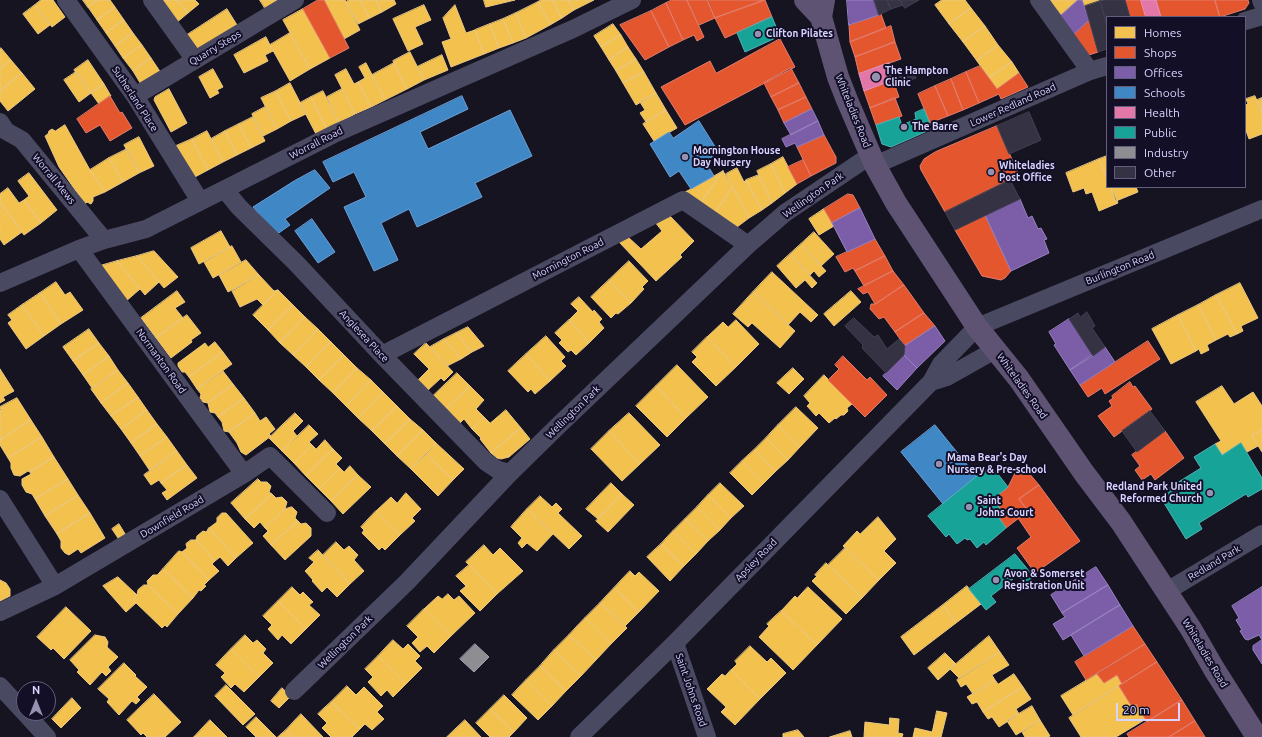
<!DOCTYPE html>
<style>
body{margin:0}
#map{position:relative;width:1262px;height:737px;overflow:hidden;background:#161421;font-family:Ubuntu,sans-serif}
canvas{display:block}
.legend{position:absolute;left:1106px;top:16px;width:140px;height:172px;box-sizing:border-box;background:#130f26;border:1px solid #625e7d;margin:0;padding:5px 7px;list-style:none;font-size:12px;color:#d9d4ff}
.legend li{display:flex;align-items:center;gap:8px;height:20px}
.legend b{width:20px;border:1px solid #625e7d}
.north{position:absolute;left:16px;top:681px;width:40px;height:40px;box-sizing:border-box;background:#130f26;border:1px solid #625e7d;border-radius:50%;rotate:0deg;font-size:11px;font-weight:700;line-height:16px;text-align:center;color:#d9d4ff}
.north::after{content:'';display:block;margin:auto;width:14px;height:18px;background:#9591b1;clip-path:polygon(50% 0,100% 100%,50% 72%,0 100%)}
.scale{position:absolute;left:1116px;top:703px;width:64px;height:18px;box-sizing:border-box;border:2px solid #d9d4ff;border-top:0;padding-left:5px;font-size:12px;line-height:14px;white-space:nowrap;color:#d9d4ff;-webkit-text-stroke:3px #130f26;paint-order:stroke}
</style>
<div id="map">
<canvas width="1262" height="737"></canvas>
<ul class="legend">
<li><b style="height:11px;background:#f2c14e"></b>Homes</li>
<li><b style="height:11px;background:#e4572e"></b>Shops</li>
<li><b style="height:11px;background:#7b5ea7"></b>Offices</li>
<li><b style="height:11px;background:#3f88c5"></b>Schools</li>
<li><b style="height:11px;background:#e377a8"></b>Health</li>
<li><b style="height:11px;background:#17a398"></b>Public</li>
<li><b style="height:11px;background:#8d8d92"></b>Industry</li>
<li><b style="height:11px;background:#343243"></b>Other</li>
</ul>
<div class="north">N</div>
<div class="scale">20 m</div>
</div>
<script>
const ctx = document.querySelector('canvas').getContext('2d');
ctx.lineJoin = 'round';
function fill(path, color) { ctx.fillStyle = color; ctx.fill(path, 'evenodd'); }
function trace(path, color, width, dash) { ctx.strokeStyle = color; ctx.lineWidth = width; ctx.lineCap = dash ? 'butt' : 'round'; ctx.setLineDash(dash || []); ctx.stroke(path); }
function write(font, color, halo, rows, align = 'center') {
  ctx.font = font + ' Ubuntu,sans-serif'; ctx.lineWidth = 4; ctx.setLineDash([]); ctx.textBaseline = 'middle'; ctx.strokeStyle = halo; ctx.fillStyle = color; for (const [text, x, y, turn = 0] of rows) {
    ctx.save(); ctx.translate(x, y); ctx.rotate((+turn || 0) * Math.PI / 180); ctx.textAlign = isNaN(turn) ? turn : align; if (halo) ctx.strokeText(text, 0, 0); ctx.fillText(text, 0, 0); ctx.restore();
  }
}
const homes = new Path2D(`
 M41 0H53L65 17 52 27 35 5Z
 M83 0H98L88 7Z
 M98 0H110L115 7 97 20 88 7Z
 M163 0H177L188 13 176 23 159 3Z
 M177 0H195L199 4 188 13Z
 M260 0H278L265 8Z
 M324 0H345L360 30 344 39Z
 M349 0H360L370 18 358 24 346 2Z
 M360 0H376L382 12 370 18Z
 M376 0H394L396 4 382 12Z
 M484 0H515L486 7Z
 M541 0H553L562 18 550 25 538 2Z
 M553 0H568L574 10 562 18Z
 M568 0H594L574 10Z
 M942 0H965L971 8 949 24 935 5Z
 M1048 0H1078L1062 16Z
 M1082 0H1104L1085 6Z
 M538 2 550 25 526 38 516 13Z
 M35 5 50 25 38 34 23 14Z
 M424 5 431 20 415 27 423 44 408 51 393 19Z
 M455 5 466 33 475 30 484 54 451 67 442 42 451 39 443 18Z
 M115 7 124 20 106 33 97 20Z
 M971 8 985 26 963 42 949 24Z
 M227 9 237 25 197 51 187 35Z
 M303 9 330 58 310 69 283 20Z
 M516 13 526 38 513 43 503 19Z
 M503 19 513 43 499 48 490 24Z
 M124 20 133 33 115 46 106 33Z
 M490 24 499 48 484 54 475 30Z
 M613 24 621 35 601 47 594 36Z
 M985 26 998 45 977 61 963 42Z
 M133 33 142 45 123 58 115 46Z
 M290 33 310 69 290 81 270 45Z
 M621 35 628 47 609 60 601 47Z
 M266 37 273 51 265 55 268 61 244 73 234 55Z
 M142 45 151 58 133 71 123 58Z
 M998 45 1012 62 989 78 977 61Z
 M628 47 636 59 616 71 609 60Z
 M1 48 11 60 0 69V49Z
 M410 52 424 80 407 89 393 61Z
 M442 55 448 70 424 80 417 67Z
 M151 58 161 73 142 86 133 71Z
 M636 59 644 72 623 83 616 71Z
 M11 60 22 73 0 91V69Z
 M88 60 104 84 91 93 74 70Z
 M1012 62 1019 73 997 89 989 78Z
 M366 63 385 100 371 107 358 82 365 78 359 67Z
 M394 63 407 89 385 100 372 75Z
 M213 69 223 87 217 90 219 93 210 98 199 77Z
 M346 69 354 84 358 82 371 107 355 114 335 75Z
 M76 72 91 93 79 102 64 80Z
 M644 72 656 93 636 105 623 83Z
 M22 73 35 89 8 111 0 101V91Z
 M290 83 306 114 291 121 276 91Z
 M104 84 111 96 99 104 91 93Z
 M169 89 187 123 171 132 154 100 155 97Z
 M342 89 355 114 339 123 327 97Z
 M276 91 291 121 277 129 261 98Z
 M323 91 339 123 327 129 311 97Z
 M656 93 666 110 646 122 640 113 645 110 640 102Z
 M1255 96 1262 113V134L1249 139 1245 128V105L1248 104 1246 99Z
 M311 97 327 129 316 134 300 103Z
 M1262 98V113L1257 100Z
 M265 107 277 129 263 136 252 114Z
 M666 110 677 128 654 141 643 124Z
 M253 117 265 141 251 148 239 124Z
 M239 124 251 148 237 155 225 131Z
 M65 125 90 170 105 192 93 197V201L91 204 87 202 85 204 59 167 45 136 48 134 49 131 52 129 55 131Z
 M207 131 223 162 208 170 192 139Z
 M225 131 237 155 223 162 211 139Z
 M139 137 154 166 139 173 124 145Z
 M192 139 208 170 193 178 176 146Z
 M127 149 139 173 123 182 109 158Z
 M1107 156V178L1099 159Z
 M783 157 797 184 785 193 771 164Z
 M109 158 123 182 105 192 90 170Z
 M1099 159 1107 178V187H1111L1118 203 1099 211 1092 192 1086 194 1084 188 1073 192 1066 173Z
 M771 164 785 193 772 203 757 171Z
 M737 168 744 182 746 180 762 210 749 218 726 174Z
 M723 171 700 204 685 192 691 189Z
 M723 171 733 187 714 214 700 204Z
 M29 173 57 210 41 223 24 200 29 196 18 181Z
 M759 175 772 203 762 210 746 180Z
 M733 187 749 218 737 227 714 214Z
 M1111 187H1136L1138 192 1116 201Z
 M8 188 19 203 24 200 41 223 24 235 0 202V194Z
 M0 202 22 232 4 245 0 239Z
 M824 209 834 226 819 235 809 219Z
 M669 215 694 241 680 255 682 257 656 281 619 242 628 237 641 249 662 231 655 222Z
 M221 231 230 247 199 264 191 248Z
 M814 232 834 254 821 266 801 244Z
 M801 244 826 271 819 277 814 271 810 275 790 254Z
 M232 246 241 262 213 278 204 262Z
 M154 251 178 277 164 288 137 256Z
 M790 254 817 283 812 288 805 280 796 288 777 266Z
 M137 256 159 282 145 295 117 261Z
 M246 260 259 275 228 292 219 275Z
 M117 261 140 289 125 302 100 266Z
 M629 261 648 281 642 287 644 289 631 303 609 280Z
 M772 272 818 315 811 322 800 312 788 325 753 292Z
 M259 275 274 291 278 290 263 305 257 299 240 307 232 291Z
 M609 280 631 303 618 314 616 313 611 318 591 297Z
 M56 282 65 295 70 292 83 310 61 324 40 293Z
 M1240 283 1258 318 1241 326 1243 331 1237 334 1216 295Z
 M278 290 293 305 268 330 253 315Z
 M177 291 185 302 175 308 183 318 156 338 141 318Z
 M851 291 861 302 834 326 824 314Z
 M753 292 795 331 780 348 752 323 748 327 733 314Z
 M40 293 61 324 44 336 22 305Z
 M1216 295 1237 334 1230 337 1228 334 1216 340 1198 305Z
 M579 297 593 312 594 310 602 319 599 322 604 328 589 343 569 320 578 311 571 304Z
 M22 305 44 336 26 349 8 323 12 320 8 315Z
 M293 305 305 317 280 343 268 330Z
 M1198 305 1216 340 1207 345 1209 350 1201 354 1199 349 1196 351 1178 315Z
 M187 315 201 333 191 340 192 342 171 358 156 338Z
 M1178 315 1196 351 1171 364 1152 329Z
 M305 317 318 329 293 355 280 343Z
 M569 320 589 343 576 355 571 350 568 352 559 343 562 340 555 333Z
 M736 320 759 344 736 367 707 337 723 322 728 327Z
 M468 327 484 346 472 352 456 333Z
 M89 329 99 343 73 361 63 347Z
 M318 329 331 342 306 367 293 355Z
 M456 333 472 352 461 359 444 339Z
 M546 336 565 357 561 361 566 366 550 381 526 354Z
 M707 337 736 367 716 386 692 362 697 357 692 352Z
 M444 339 461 359 447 366 430 347Z
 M215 342 223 352 189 377 185 372H182L178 366V363L205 343 208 347Z
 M331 342 344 355 319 380 306 367Z
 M99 343 109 356 83 375 73 361Z
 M426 343 453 372 444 381 441 378 428 390 418 380 429 369 414 354Z
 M223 352 232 364 197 389 189 377Z
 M526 354 550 381 535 394 531 389 528 392 508 371Z
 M344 355 357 368 333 393 319 380Z
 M109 356 118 370 92 388 83 375Z
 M677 365 708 397 686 418 656 386Z
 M357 368 371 380 346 406 333 393Z
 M793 368 804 379 789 394 777 383Z
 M0 369 14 391 3 397 5 400 0 403Z
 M118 370 128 383 101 403 91 389Z
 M223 371 233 384 208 403 203 402 200 398 201 394 197 389Z
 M457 373 470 386 446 409 433 396Z
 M824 375 852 404 847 408 848 411 844 415H841L836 419 835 418 829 423 819 413 816 416 807 406 810 403 804 396Z
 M371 380 383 392 358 418 346 406Z
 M128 383 138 397 111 416 101 403Z
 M233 384 244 398 218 417 215 413 210 412 208 403Z
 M470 386 484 400 476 409 484 417 472 429 464 419 460 423 446 409Z
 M656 386 686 418 667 437 636 406Z
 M1222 386 1234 404 1253 392 1262 406V430L1252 436 1258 446 1247 452 1241 443 1222 455 1215 444 1221 441 1196 402Z
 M383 392 397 406 372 431 358 418Z
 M138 397 147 410 121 429 111 416Z
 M17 398 31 420 0 440V411L1 410 0 407Z
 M244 398 255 413 229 432 224 431 222 422 218 417Z
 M397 406 410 419 385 444 372 431Z
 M796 407 818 428 800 447 778 425Z
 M147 410 157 424 131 443 121 429Z
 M506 410 521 428 491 453 480 439 481 438 472 429 484 417 490 423Z
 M255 413 260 421 266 417 275 429 269 434 271 436 246 455 241 452 237 443 229 432Z
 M295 413 303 421 293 431 297 436 282 451 269 438Z
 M629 413 660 445 640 464 609 431Z
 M410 419 423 430 397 456 385 444Z
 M31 420 42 437 8 458 0 445V440Z
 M157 424 167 437 140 456 131 443Z
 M309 425 318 434 309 442 312 445 294 463 282 451Z
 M778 425 800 447 788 460 766 438Z
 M521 428 530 439 509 457 501 459 497 458 491 453Z
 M423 430 436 443 411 469 397 456Z
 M1262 430V452L1252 436Z
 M609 431 640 464 622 481 591 449Z
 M42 437 54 457 30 472 28 471 20 476 14 475 11 468V463L8 458Z
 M167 437 177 451 150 471 140 456Z
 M766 438 788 460 776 471 754 450Z
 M325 440 333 449 306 476 294 463 312 445 316 449Z
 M436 443 464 469 453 480 426 454Z
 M333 449 342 458 336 464 340 468 319 489 306 476Z
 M754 450 776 471 764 483 742 461Z
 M177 451 187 465 161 483 159 480 151 485 144 475Z
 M426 454 453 480 438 496 411 469Z
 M54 457 68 479 35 499 32 494 26 492 22 485V479L31 474 30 472Z
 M742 461 764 483 752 495 730 473Z
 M187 465 197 478 167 500 162 493 167 490 161 483Z
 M350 466 358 475 331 501 319 489 340 468 344 472Z
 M358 475 371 487 343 514 331 501Z
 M68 479 78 495 45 516 35 499Z
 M258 479 261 482H267L271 486 269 492 272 494 245 519 231 503Z
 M611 483 622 494 598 519 586 509Z
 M720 483 744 506 731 518 708 495Z
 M406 493 421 509 412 518 415 521 400 535 376 511 391 497 397 503Z
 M272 494 276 498 282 497 287 502 285 509 265 528 260 522 254 528 245 519Z
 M622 494 634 505 608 532 596 521Z
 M78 495 90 513 57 534 45 516Z
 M708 495 731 518 720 530 697 507Z
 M540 496 552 507 556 503 562 509 558 513 582 536 569 549 527 509Z
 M292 507 297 512 295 518 298 521 271 545 263 536 268 531 265 528 285 509Z
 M697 507 720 530 708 541 685 519Z
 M527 509 553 534 537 551 527 543 522 548 518 543 522 538 511 527Z
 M376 511 400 535 385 550 382 547 379 550 362 533 364 530 361 527Z
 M90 513 105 538 81 553 78 549 69 555 65 553 61 548V541L57 534Z
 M222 513H226L253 543 236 558 209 528 217 522V518Z
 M878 517 896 539 884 551 896 563 879 580 843 546 857 531 860 534Z
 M685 519 708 541 696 554 673 531Z
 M298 521 301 524 306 523 311 528V536L285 560 271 545Z
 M119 524 127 537 120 541 112 529Z
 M209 528 236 558 228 566 220 557 215 561 196 540 197 536 203 531 206 532Z
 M673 531 696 554 684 566 661 544Z
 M191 540H196L215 561 212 564 219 571 209 580 182 552 187 548 186 544Z
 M336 542 344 550 349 546 358 555 354 560 364 571 350 584 323 555Z
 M661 544 684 566 670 581 647 557Z
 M484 545 493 555 500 548 523 571 497 594 466 562Z
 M845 548 879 580 862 598 828 565Z
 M318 550 350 584 337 597 327 587 322 592 312 581 313 580 305 571 314 562 309 558Z
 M179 551 182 552 209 580 204 585 206 586 201 591 199 590 193 598 163 569Z
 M826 563 862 598 846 614 812 581 817 576 815 575Z
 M469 565 497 594 480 611 460 591 466 586 456 576Z
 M163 569 193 598 178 614 148 585 147 581 153 575H157Z
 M630 571 635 576 639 572 659 591 639 612 614 588Z
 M118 577 137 595 133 600 136 603 126 612 103 586Z
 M0 580 6 583 10 589V596L0 601Z
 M144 585H148L178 614 167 627 165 625 162 628 133 600 137 595 138 590Z
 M967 586 981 604 956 623 943 605Z
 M292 587 300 595 303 592 313 602 309 605 320 615 306 629 278 601Z
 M808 587 842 619 817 645 781 611 795 596 797 598Z
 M614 588 639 612 625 626 600 603Z
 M448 594 454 600 459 596 475 613 451 636 424 609 438 596 442 599Z
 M278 601 306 629 291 644 282 635 278 640 268 629 272 625 263 616Z
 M600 603 627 628 611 644 585 618Z
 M943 605 956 623 914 655 901 637Z
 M66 607 91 631 64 659 53 648 51 650 37 637Z
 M424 609 451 636 434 653 427 646 420 652 412 643 418 637 407 626Z
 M781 611 817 645 793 670 759 637 769 626 767 624Z
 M585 618 611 644 596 660 569 635Z
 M95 635 105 637 108 642 107 647 118 657 108 667 111 671 106 676 102 672 90 685 77 672 79 670 70 660Z
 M245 635 253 643 257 640 266 649 263 653 273 663 259 677 231 649Z
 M569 635 596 660 581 676 554 650Z
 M989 636 1000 652 959 678 950 669Z
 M393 640 403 649 408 644 420 656 415 661 422 668 406 684 378 656Z
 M750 646 767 662 771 658 786 673 760 699 731 670 737 664 735 661Z
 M231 649 259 677 244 692 235 684 231 688 221 677 225 673 216 665Z
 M554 650 581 676 566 691 540 666Z
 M1000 652 1009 665 992 675 995 680 973 694 966 684 961 687 957 680Z
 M945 653 956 664 938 680 928 668Z
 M378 656 406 684 393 697 387 690 381 696 368 682 373 677 365 669Z
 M124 663 136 675 135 676 147 687 137 697 140 700 136 704 132 701 119 715 107 702 109 699 98 689Z
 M540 666 566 691 552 706 526 680Z
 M731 670 760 699 735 725 721 712 726 707 707 689 722 674 725 676Z
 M1014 674 1023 687 983 712 977 702 972 704 967 697 995 680 998 684Z
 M1097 674 1104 683 1117 675 1122 684 1073 715 1061 696Z
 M526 680 552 706 538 720 512 695Z
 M226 685 255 714 243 725 215 696Z
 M347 686 356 695 364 687 383 706 377 712 384 719 372 730 365 724 360 729 331 702Z
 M1119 686 1132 707 1136 704 1146 719 1116 737H1081L1069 718Z
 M1023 687 1031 699 1016 709 1019 714 999 727 992 717 988 719 983 712Z
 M282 688 291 696 279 708 271 701Z
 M154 694 181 722 165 737H147L143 733 141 735 127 720Z
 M504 695 527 718 514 732 490 709Z
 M72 698 81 708 61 728 52 719Z
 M331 702 360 729 352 737H331L322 728 327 723 318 714Z
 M1032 706 1040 720 1016 735 1007 721Z
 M490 709 514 732 509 737H490L476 723Z
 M937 711 947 713 941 737H913L915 728 932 732Z
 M301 714 323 737H293L286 730Z
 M256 717 276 737H256L246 727Z
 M890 718 899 719 898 733 903 734 902 737H864L865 722 889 725Z
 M210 720 227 737H194Z
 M465 720 481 737H447Z
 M1040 720 1050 736 1048 737H1025L1022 732Z
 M286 730 293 737H278Z
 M798 730 804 737H783V734Z
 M850 731 852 737H830Z`);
const shops = new Path2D(`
 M318 0H324L349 48 330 58 303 9Z
 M672 0H687L704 37 697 41 694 35 683 40 666 3Z
 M687 0H707L715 18 699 25Z
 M708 0H765L715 18Z
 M765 0 772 17 725 38 715 18Z
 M1125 0H1141L1146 17H1130Z
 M1156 0H1215L1220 17H1161Z
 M1215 0H1248L1249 3 1245 9 1220 17Z
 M666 3 683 40 669 47 651 11Z
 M651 11 669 47 645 60 620 25Z
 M881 14 886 28 850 42 849 25Z
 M1089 20 1098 52 1089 55 1072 36Z
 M891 26 895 42 855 57 850 42Z
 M780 39 795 67 685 125 661 87 710 61 716 73Z
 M895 42 901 59 859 74 855 57Z
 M980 66 997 89 1019 73 1028 87 1001 99 999 94 979 103 966 72Z
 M791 68 799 83 771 97 764 83Z
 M966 72 979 103 963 110 951 79Z
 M951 79 963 110 948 116 935 86Z
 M893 80 899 97 870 108 864 91Z
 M799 83 806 97 778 110 771 97Z
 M935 86 948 116 930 123 918 94Z
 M110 96 120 113 122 112 132 128 110 141 100 125 86 133 77 119Z
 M806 97 812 109 784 123 778 110Z
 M895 98 902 116 876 125 870 108Z
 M997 126 1019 175 945 212 921 170 920 166 924 159 935 152Z
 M824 135 836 157V163L811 176 797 147Z
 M803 160 811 176 797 184 788 167Z
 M848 194 853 195 860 208 832 223 824 209Z
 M985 215 1011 271 1005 278 1001 280 982 276 955 230Z
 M875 239 885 256 855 271 853 268 845 272 836 257Z
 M885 256 893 271 864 286 855 271Z
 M893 271 904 285 875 304 868 292 863 294 858 289Z
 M904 285 924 313 895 332 884 317 879 319 870 309 871 304H875Z
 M924 313 935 326 905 346 895 332Z
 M1148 341 1160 359 1105 394 1102 388 1088 397 1080 385Z
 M843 356 867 380 870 377 887 395 865 417 828 380 839 369 835 365Z
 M1130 382 1133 387 1135 386 1152 409 1114 437 1098 416 1112 406 1109 401 1113 398 1112 396Z
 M1165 431 1184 458 1155 480 1151 474 1142 480 1135 470 1140 466 1132 455Z
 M1019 469 1028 472 1039 485 1019 499 1028 511 1006 528 997 515 1002 511 993 499 1008 487 1015 473Z
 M1039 485 1080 541 1035 573 1017 548 1031 537 1018 518 1028 511 1019 499Z
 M1133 626 1145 644 1086 680 1075 662Z
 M1145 644 1157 662 1122 684 1117 675 1104 683 1097 674Z
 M1157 662 1182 700 1147 722 1136 704 1132 707 1119 686Z
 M1182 700 1195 721 1169 737H1129L1127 734Z
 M1195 721 1205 737H1169Z`);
const offices = new Path2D(`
 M847 0H874L879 15 849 25Z
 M1078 0H1082L1089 20 1072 36 1057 19Z
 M812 109 818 121 791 135 784 123Z
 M818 121 824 135 797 147 795 143 786 147 782 139Z
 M1020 199 1028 218 1032 216 1038 229 1041 228 1047 239 1044 240 1049 253 1011 271 985 215Z
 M860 208 875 239 847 252 832 223Z
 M1069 319 1093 356 1070 370 1054 345 1056 344 1049 332Z
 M935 326 945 341 917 368 904 355 905 346Z
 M1105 347 1115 362 1080 385 1070 370Z
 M904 355 917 368 897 390 883 376Z
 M1096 567 1108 585 1062 613 1051 595Z
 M1108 585 1120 605 1063 640 1053 624 1065 617 1062 613Z
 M1262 587V640L1259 635 1248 640 1245 639 1240 631 1242 630 1236 620 1239 618 1232 606Z
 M1120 605 1133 626 1084 656 1071 635Z
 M1262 640V664L1253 650V646Z`);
const schools = new Path2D(`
 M462 96 468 109 420 132 428 149 510 110 532 156 475 183 482 197 417 227 409 209 381 223 398 260 374 271 344 207 366 197 354 172 333 182 323 162Z
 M699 121 719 153 705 161 714 176 691 189 679 171 670 177 650 144 669 132 673 138Z
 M315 170 330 188 285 219 290 225 276 235 253 207 294 181Z
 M312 219 335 252 318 263 295 231Z
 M935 425 977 477 943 504 901 452Z`);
const health = new Path2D(`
 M1141 0H1156L1161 17H1146Z
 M889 63 893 80 864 91 859 74Z`);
const public = new Path2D(`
 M772 17 780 36 745 52 737 33Z
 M924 109 932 129 891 147 882 144 876 125 899 117 902 125 916 119 915 113Z
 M1241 443 1262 478V489L1248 497 1246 494 1199 523 1202 529 1186 539 1164 503 1169 499 1164 491 1201 468 1194 457 1215 444 1222 455Z
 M991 465 1008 487 993 499 1002 511 997 515 1006 528 986 545 984 542 977 548 970 539 967 540 965 538 957 544 949 534 946 537 928 516Z
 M1015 554 1034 577 1025 584 1018 575 991 596 996 602 986 610 969 589Z`);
const industry = new Path2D(`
 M475 644 489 657 474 672 460 659Z`);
const building = new Path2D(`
 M874 0H887L891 9 879 15Z
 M887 0H900L903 5 891 9Z
 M900 0H919L905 8Z
 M1104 0H1125L1130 17H1107V25L1100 1Z
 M1100 1 1107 25V49L1098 52 1085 6Z
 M913 71 916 78 908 81 905 74Z
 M904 76 907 83 899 86 897 78Z
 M1029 112 1041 140 1009 154 997 126Z
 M1010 180 1020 199 955 230 945 212Z
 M1087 312 1095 326 1092 328 1105 347 1093 356 1069 319 1078 313 1080 317Z
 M854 318 874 337 878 335 887 349 899 339 905 346 904 355 886 373 862 348 863 345 845 326Z
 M1150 411 1165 431 1137 452 1122 431Z`);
const minor = new Path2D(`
 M66 0 135 96 200 201
 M152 0 195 60
 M1039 0 1090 71
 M1261 0 1262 3
 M1245 21 1262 16
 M135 96 295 0
 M0 122 6 131 22 140 104 240
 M875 165 1090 71 1107 66
 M225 190 239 207 297 264 382 355 486 462 498 470 510 473
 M79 249 244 474
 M0 283 79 249 104 240 146 229 336 133 573 29 632 0
 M382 355 683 200 748 245
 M931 382 947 377 995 350
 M0 499 55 586
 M1167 591 1262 534
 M0 612 55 586 244 474 270 456 327 513
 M675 643 707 737
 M0 686 24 712
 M294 691 407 582 510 473 560 424 748 245 785 213 871 155
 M25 713 47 737
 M579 737 675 643 931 382 941 364 977 327 1262 209`);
const primary = new Path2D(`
 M805 0 821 17
 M824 0 821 17 838 77 847 100 875 165 896 203 977 327 1019 379 1084 473 1121 522 1191 629 1214 669 1257 737`);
const markers = [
 [758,34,4,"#9591b1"],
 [876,77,5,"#9591b1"],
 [904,127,4,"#9591b1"],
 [685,157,4,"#9591b1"],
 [991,172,4,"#9591b1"],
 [939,464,4,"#9591b1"],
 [1210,493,4,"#9591b1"],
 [969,507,4,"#9591b1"],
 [996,580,4,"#9591b1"]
];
const poiNames = [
 ["Clifton Pilates",766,34],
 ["The Hampton",885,71],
 ["Clinic",885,83],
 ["The Barre",912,127],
 ["Mornington House",693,151],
 ["Day Nursery",693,163],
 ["Whiteladies",999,166],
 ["Post Office",999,178],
 ["Mama Bear's Day",947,458],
 ["Nursery & Pre-school",947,470],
 ["Redland Park United",1202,487,"right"],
 ["Reformed Church",1202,499,"right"],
 ["Saint",977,501],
 ["Johns Court",977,513],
 ["Avon & Somerset",1004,574],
 ["Registration Unit",1004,586]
];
const streetNames = [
 ["Quarry Steps",215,48,-31],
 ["Sutherland Place",135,99,57],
 ["Lower Redland Road",1013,105,-24],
 ["Whiteladies Road",853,111,68],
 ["Worrall Road",316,143,-27],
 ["Worrall Mews",54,179,51],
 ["Wellington Park",813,195,-35],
 ["Mornington Road",568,259,-27],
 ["Burlington Road",1120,268,-22],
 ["Anglesea Place",364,336,47],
 ["Normanton Road",161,361,54],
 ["Whiteladies Road",1022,386,54],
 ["Wellington Park",573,412,-44],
 ["Downfield Road",172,517,-31],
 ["Apsley Road",756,560,-46],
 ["Redland Park",1214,563,-31],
 ["Wellington Park",345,642,-44],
 ["Whiteladies Road",1205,653,59],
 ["Saint Johns Road",691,690,71]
];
fill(homes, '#f2c14e');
trace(homes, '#eac783', 1);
fill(shops, '#e4572e');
trace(shops, '#e17c6d', 1);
fill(offices, '#7b5ea7');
trace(offices, '#9781c1', 1);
fill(schools, '#3f88c5');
trace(schools, '#6d9fd6', 1);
fill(health, '#e377a8');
trace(health, '#e093c2', 1);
fill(public, '#17a398');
trace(public, '#51b2b7', 1);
fill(industry, '#8d8d92');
trace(industry, '#a4a2b3', 1);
fill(building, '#343243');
trace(building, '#433f54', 1);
trace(minor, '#4a4962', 18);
trace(primary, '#5e5373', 22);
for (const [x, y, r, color] of markers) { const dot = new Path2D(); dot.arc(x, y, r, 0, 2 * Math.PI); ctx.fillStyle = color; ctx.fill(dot); trace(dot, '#130f26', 1.5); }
write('bold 10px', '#d9d4ff', '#130f26', poiNames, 'left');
write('10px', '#d9d4ff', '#130f26', streetNames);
</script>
